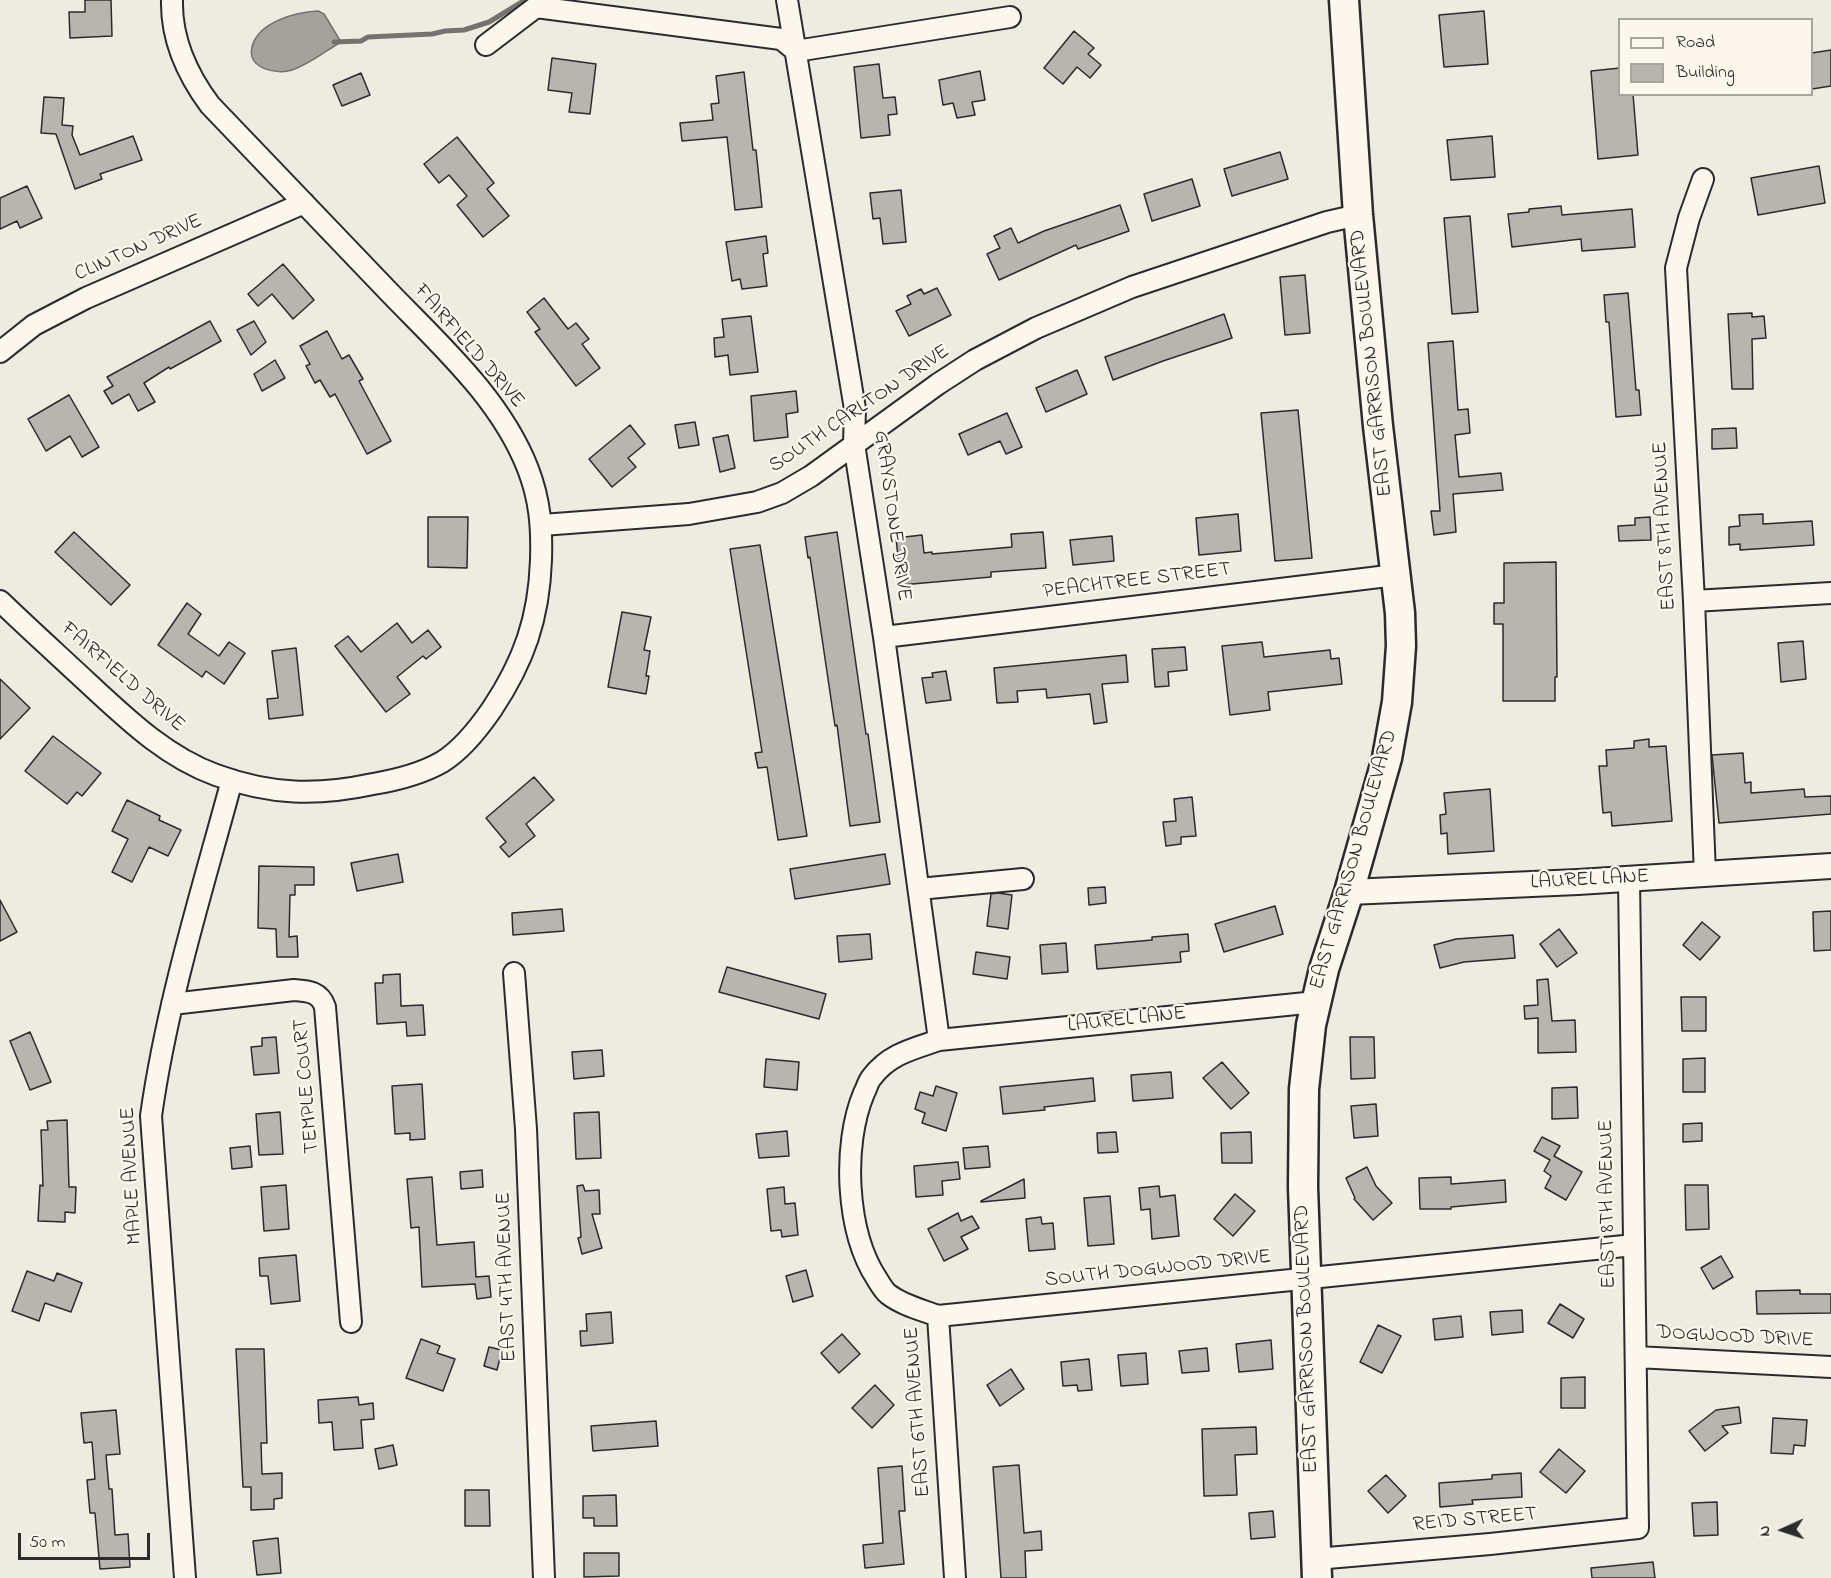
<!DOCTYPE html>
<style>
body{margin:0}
#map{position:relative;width:1831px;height:1578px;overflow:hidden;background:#eeebe0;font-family:"Indie Flower",sans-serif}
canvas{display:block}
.legend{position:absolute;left:1618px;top:18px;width:195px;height:78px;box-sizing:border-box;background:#fbf7ec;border:2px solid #a8a59f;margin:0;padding:8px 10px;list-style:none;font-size:18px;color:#2b2b2b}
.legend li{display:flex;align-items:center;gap:12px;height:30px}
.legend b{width:30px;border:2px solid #a8a59f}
.north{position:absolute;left:1753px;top:1500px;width:60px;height:60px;-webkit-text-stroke:4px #fbf7ec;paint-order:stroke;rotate:267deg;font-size:16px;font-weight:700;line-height:24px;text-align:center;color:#2b2b2b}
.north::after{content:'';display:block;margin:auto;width:21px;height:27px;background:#2b2b2b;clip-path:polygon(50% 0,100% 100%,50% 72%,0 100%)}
.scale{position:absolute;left:18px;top:1533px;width:132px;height:27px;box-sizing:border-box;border:3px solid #2b2b2b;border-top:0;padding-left:8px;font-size:18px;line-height:21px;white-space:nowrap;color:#2b2b2b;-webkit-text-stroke:4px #fbf7ec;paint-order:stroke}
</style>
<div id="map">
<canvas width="1831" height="1578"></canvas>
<ul class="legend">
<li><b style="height:8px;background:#fbf7ec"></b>Road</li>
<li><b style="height:16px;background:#b8b5ae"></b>Building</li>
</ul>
<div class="north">N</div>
<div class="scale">50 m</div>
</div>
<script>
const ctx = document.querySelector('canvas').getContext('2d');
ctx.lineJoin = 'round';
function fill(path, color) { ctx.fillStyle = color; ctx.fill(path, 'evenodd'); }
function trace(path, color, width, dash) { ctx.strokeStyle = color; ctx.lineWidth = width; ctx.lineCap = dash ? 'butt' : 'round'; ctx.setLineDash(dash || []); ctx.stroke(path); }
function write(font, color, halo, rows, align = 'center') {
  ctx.font = font + ' "Indie Flower",sans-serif'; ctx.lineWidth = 4.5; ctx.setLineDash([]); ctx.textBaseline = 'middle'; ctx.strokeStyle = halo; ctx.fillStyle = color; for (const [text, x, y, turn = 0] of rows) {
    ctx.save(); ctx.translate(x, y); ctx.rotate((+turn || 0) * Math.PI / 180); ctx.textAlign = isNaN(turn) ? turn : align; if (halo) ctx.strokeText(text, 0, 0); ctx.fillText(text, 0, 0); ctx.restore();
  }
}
const water = new Path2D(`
 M318 11 324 14 341 42C327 50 308 65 292 70 277 75 247 69 252 47 258 22 296 12 318 11Z`);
const stream = new Path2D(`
 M334 42 361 41 368 37 432 34 445 31 464 30 489 22 525 0`);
const building = new Path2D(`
 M85 0H111L112 36 70 38 69 12H85Z
 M1484 11 1488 64 1444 67 1439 15Z
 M1074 31 1094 48 1088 54 1101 65 1090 78 1077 67 1063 84 1044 68Z
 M1831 50V86L1812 89V53Z
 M552 58 596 64 590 114 569 112 572 93 548 90Z
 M879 64 883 98 895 97 897 114 888 115 890 135 861 138 854 67Z
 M1620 68V94H1633L1638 155 1598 159 1591 71Z
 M980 71 985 100 972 102 975 115 957 118 953 103 943 105 939 80Z
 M744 72 753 150H756L762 207 735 210 727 137 682 141 680 123 713 120 711 104 719 103 716 76Z
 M361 73 370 95 342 106 333 85Z
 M44 97 64 98 62 125 73 126 72 135 80 155 133 136 142 160 100 174 102 179 75 189 56 134 41 133Z
 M1492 136 1495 177 1451 180 1447 140Z
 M457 137 494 183 487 189 509 216 483 237 457 205 467 196 449 175 439 183 424 164Z
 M1280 152 1288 179 1232 196 1224 169Z
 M1819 166 1825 203 1758 215 1751 178Z
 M1192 179 1200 206 1152 221 1144 194Z
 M27 186 42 218 20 228 17 221 0 229V198Z
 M901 190 906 242 883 244 880 218 873 219 870 193Z
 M1120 205 1129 231 1078 249 1076 245 999 280 987 254 1000 248 994 236 1011 228 1018 243 1044 231Z
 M1561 206 1562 215 1632 209 1635 247 1582 251 1581 239 1512 247 1508 214 1529 212V209Z
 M1470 216 1478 312 1452 314 1444 218Z
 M766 236 768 253 763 254 767 286 742 289 740 279 732 281 726 242Z
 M283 264 314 300 293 319 272 294 258 306 248 294Z
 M1305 275 1310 333 1285 335 1280 277Z
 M937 288 951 315 909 336 896 311 911 304 907 296 921 289 924 294Z
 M1628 293 1636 390H1639L1641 415 1616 417 1609 322H1606L1604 295Z
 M544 298 568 329 576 323 589 339 582 344 600 368 576 386 535 332 540 329 527 312Z
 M1752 313V317L1764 316 1766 338 1752 339 1753 389H1732L1728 314Z
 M1224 314 1232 338 1163 361 1113 380 1105 357Z
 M751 316 758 372 730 375 728 355 715 357 714 338 724 337 722 319Z
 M210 321 221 341 170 369 169 367 144 383 155 402 138 411 129 394 112 404 104 391 113 386 107 377Z
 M254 321 266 342 251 355 237 330Z
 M327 331 342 359 349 355 363 379 359 381 391 441 367 454 335 394 330 397 320 380 315 383 306 366 310 364 300 346Z
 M1453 341 1458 410 1468 409 1470 433 1455 435 1459 477 1501 473 1503 490 1453 494 1456 532 1434 535 1431 511H1440L1428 343Z
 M275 360 285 378 262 391 254 374Z
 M1077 370 1087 394 1046 412 1036 388Z
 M796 391 798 412 786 414 788 437 754 441 751 396Z
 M69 395 99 447 82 457 70 436 46 451 28 419Z
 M1298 410 1312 558 1275 561 1261 413Z
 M1007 413 1022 447 1006 454 1000 441 968 455 959 434Z
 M695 422 699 445 679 448 675 425Z
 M630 425 645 444 628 458 636 467 612 487 589 459Z
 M1736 428 1737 448 1712 449V429Z
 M728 435 735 468 720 472 713 438Z
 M1238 514 1241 551 1199 555 1196 518Z
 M1763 514V524L1812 521 1814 545 1740 550V544L1729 545V527L1740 526 1739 515Z
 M428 517H468L467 568 428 567Z
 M1650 517 1651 540 1619 541 1618 526 1635 525V518Z
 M74 532 130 585 111 605 55 552Z
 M837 532 866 734H868L880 822 850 826 837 725 835 726 810 557 808 558 805 537Z
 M1043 532 1046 568 991 572V577L901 585 896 538 922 535 924 553 932 552V554L1012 547 1011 534Z
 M1112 536 1114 561 1073 565 1070 540Z
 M760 545 807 836 778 840 767 767 758 768 755 753 762 752 730 549Z
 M1556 562 1557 677H1555V701H1503V624H1494V603H1504V563Z
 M187 603 201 614 188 634 219 656 229 642 245 653 224 684 206 671 202 677 158 645Z
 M622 612 651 617 644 650 650 651 646 676H649L646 694 608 687Z
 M397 623 412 643 428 630 441 647 426 659 423 656 397 677 410 694 386 712 335 646 348 636 361 652Z
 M1803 641 1806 679 1781 682 1778 643Z
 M1262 642 1264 657 1330 650 1331 659 1339 658 1342 684 1268 692 1270 710 1230 715 1222 646Z
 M1185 647 1187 670 1168 672 1169 686 1155 687 1152 649Z
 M296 648 303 715 269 719 267 699 278 698 272 651Z
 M1126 655 1128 682 1102 684 1107 722 1094 724 1090 694 1047 698 1046 689 1017 691 1018 702 997 703 994 668Z
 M946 671 951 700 926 703 922 678 933 677 932 673Z
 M0 679 30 708 0 739Z
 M53 736 101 773 82 796 77 792 67 804 25 771Z
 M1649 739V747L1666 746 1672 821 1612 826 1611 812 1603 813 1599 766H1607L1606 750 1634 748V741Z
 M1743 753 1745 783 1751 782V793L1804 789 1805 797 1831 796V814L1719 823 1712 755Z
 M534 777 554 800 526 824 535 836 509 857 500 847 506 842 486 818Z
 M1490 789 1494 851 1448 854 1447 833 1441 834 1440 815 1446 814 1444 793Z
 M1192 797 1196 836 1181 837V844L1166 846 1163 822 1176 821 1174 799Z
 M127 800 160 816 159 820 181 830 168 856 149 847 132 882 112 872 128 839 112 831Z
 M398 854 403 882 357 891 351 863Z
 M885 854 890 884 795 899 790 869Z
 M259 866 314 867V885H295V895H290L289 937 297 936 298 957H277L276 929 258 928Z
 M1105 887 1106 903 1089 905 1088 888Z
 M998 893 1012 895 1008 929 987 926 991 894Z
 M0 900 17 932 0 941Z
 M1275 906 1283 934 1224 952 1215 924Z
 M562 909 564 931 513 935 512 913Z
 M1831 911V950L1814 951 1813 912Z
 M1702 922 1720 937 1700 960 1683 945Z
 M1559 929 1577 953 1557 967 1540 944Z
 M870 934 872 959 839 962 837 936Z
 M1188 934 1189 951 1180 952 1181 962 1097 969 1095 945 1152 940V937Z
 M1513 935 1515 958 1464 962 1440 968 1434 945 1456 939Z
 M1066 943 1068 972 1042 974 1040 945Z
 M976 952 1010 957 1007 979 973 974Z
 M727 967 826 994 819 1019 719 992Z
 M400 974 401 1006 423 1005 425 1035 407 1036 406 1022 377 1024 375 983H383V975Z
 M1548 979 1552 1021 1575 1020 1576 1052 1538 1053V1018L1525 1019 1524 1006 1538 1005 1537 980Z
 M1681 997H1706V1031H1682Z
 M30 1032 51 1082 30 1090 10 1041Z
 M276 1037 279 1073 254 1075 251 1047 262 1046V1038Z
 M1350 1037H1374L1375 1078 1351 1079Z
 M602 1050 604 1076 574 1079 572 1052Z
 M1705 1058V1092H1683V1059Z
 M766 1059 799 1062 797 1090 764 1087Z
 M1222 1062 1249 1093 1231 1109 1203 1078Z
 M1171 1072 1173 1098 1133 1101 1131 1075Z
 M1093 1078 1095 1101 1044 1107 1045 1110 1003 1114 1000 1087Z
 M422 1084 425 1139 410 1140V1133L395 1134 392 1086Z
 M936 1086 957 1093 946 1131 922 1123 925 1113 915 1109 920 1092 933 1096Z
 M1577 1087 1578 1118 1552 1119V1088Z
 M1376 1104 1378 1136 1354 1138 1351 1106Z
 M280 1112 283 1154 259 1155 256 1114Z
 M599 1112 601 1158 576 1159 574 1113Z
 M67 1120 69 1187H76L75 1213 65 1212V1222L38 1221 40 1185 43 1186 41 1130H48L47 1121Z
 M1702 1123V1141L1683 1142V1124Z
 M787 1131 789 1156 759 1158 756 1134Z
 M1116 1132 1118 1152 1098 1153 1097 1133Z
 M1251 1132 1252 1163H1222L1221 1133Z
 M1542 1137 1560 1146 1554 1156 1582 1172 1566 1200 1545 1188 1551 1176 1544 1171 1550 1160 1534 1151Z
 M250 1146 252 1167 232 1169 230 1148Z
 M988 1146 990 1167 965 1169 963 1148Z
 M958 1162 960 1179 942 1181 943 1195 916 1197 914 1166Z
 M1367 1167 1376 1186 1392 1203 1373 1220 1354 1199 1355 1198 1346 1178Z
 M482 1170 483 1187 461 1189 460 1172Z
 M432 1177 437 1245 474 1242 476 1277 489 1276 491 1297 477 1299 475 1284 422 1287 419 1227 411 1228 407 1179Z
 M1451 1177V1184L1505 1180 1506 1202 1451 1207V1209H1420L1419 1178Z
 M1024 1179 1025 1198 981 1202V1201Z
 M286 1185 289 1229 264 1231 261 1187Z
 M583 1185 585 1191 599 1190 600 1214H592L602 1248 582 1254 578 1238 581 1237 577 1186Z
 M1685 1185H1708L1709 1229 1686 1230Z
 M1159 1186 1160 1197 1175 1195 1179 1236 1152 1239 1150 1209 1141 1210 1139 1188Z
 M784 1187 785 1204 795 1203 798 1235 782 1237 781 1230 771 1231 767 1189Z
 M1235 1194 1255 1211 1233 1236 1214 1219Z
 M1110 1196 1114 1244 1088 1246 1084 1198Z
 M958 1213 961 1221 972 1216 979 1228 961 1237 968 1249 944 1261 928 1229Z
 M1041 1217 1042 1224 1053 1223 1055 1249 1029 1251 1026 1219Z
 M296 1255 300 1301 271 1304 268 1276H260L259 1258Z
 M1721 1256 1733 1277 1713 1289 1701 1268Z
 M806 1270 813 1296 793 1302 786 1276Z
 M27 1271 54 1281 57 1273 82 1283 71 1312 45 1303 39 1321 12 1311Z
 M1800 1290V1294H1831V1313L1757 1314 1756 1291Z
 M1560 1304 1584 1319 1573 1338 1548 1323Z
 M1522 1310 1523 1332 1492 1335 1490 1312Z
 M611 1312 613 1343 581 1346 580 1331H587L586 1314Z
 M1461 1316 1463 1337 1435 1340 1433 1319Z
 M1378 1325 1401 1336 1382 1373 1360 1362Z
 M842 1334 860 1354 839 1373 821 1353Z
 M421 1339 440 1346 437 1353 455 1359 443 1391 406 1378Z
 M1271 1340 1273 1369 1239 1372 1236 1344Z
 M489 1347 502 1350 497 1370 484 1366Z
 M1207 1348 1209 1371 1182 1373 1179 1351Z
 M236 1349H264L267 1443H261L262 1474 282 1473V1498L274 1499V1509L251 1510V1487H243Z
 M1146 1353 1148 1384 1121 1386 1118 1355Z
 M1089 1359 1092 1390 1078 1391 1077 1385 1063 1386 1061 1362Z
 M1011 1369 1024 1389 1000 1406 987 1385Z
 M1585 1377V1408H1561V1378Z
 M875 1385 894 1405 872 1428 852 1408Z
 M358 1397 359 1405 373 1403 374 1419 361 1420 363 1448 334 1450 332 1422 319 1423 318 1400Z
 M1739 1407 1741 1423 1722 1426 1728 1433 1705 1451 1689 1431 1716 1410Z
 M116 1410 120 1454 106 1455 109 1489H112L115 1535 128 1534 130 1567 100 1569 95 1513H90L87 1480 95 1479 92 1442 84 1443 81 1413Z
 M1773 1418 1807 1420 1805 1446 1794 1445 1793 1454 1771 1453Z
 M656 1421 658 1446 593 1451 591 1426Z
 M1256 1427 1257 1454 1235 1455 1237 1495 1204 1496 1202 1429Z
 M393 1445 397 1465 379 1469 375 1449Z
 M1559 1449 1585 1471 1566 1493 1540 1472Z
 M1019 1465 1024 1533 1041 1531 1042 1550 1025 1551 1026 1578H1001L993 1467Z
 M902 1466 905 1511H899L904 1564 865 1568 863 1545 883 1543 878 1468Z
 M1521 1473 1522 1497 1472 1500 1473 1504 1440 1507 1439 1483 1492 1479V1475Z
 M1386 1475 1406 1496 1388 1513 1368 1491Z
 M465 1490H489L490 1526H465Z
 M616 1495 617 1526H594V1518H583V1496Z
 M1717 1502 1718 1535 1694 1536 1692 1503Z
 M1273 1511 1275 1537 1251 1539 1249 1513Z
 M278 1538 281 1573 257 1575 253 1541Z
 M584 1553H619V1576L584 1577Z
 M1653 1562 1655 1578H1592L1591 1568Z`);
const minor = new Path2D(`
 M787 0 855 409 854 444 884 637 939 1040
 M486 45 536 7 781 39 796 51 1010 17
 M1703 179 1689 218 1676 268 1694 601 1705 874
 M0 352 34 325 86 298 304 203
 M542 525 689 514 757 502 782 493 811 476 938 384 975 360 1036 328 1132 287 1327 222 1358 215
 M0 601C29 629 59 656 88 683 127 719 166 757 216 775 271 795 317 796 373 784 397 780 421 774 442 762 463 749 479 728 492 709 524 661 539 618 541 560 542 527 540 500 528 469 501 399 440 345 389 292 329 230 270 167 210 105 187 74 171 39 172 0
 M1694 601 1831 593
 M884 637 1396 575
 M919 889 1023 879
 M514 973 526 1129 544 1578
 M1316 1002 939 1040C913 1049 889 1054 872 1077 868 1081 867 1088 864 1093 842 1145 846 1232 877 1279 880 1284 884 1291 888 1294 902 1305 922 1310 938 1316L1634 1245
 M172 1004 294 990C309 991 320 992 325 1007L351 1322
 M938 1316 955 1578
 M1636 1357 1831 1367
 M1316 1559 1490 1544 1638 1528 1629 879
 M185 1578 151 1116C167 1002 202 891 232 780`);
const tertiary = new Path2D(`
 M1349 892 1578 882 1831 866`);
const secondary = new Path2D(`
 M1317 1578 1303 1187 1304 1089 1311 1025 1324 969 1349 892 1387 758 1397 702 1401 646 1400 613 1378 426 1358 215 1344 0`);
const streetNames = [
 ["CLINTON DRIVE",139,249,-24],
 ["FAIRFIELD DRIVE",468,347,49],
 ["EAST GARRISON BOULEVARD",1373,363,-96],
 ["SOUTH CARLTON DRIVE",860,410,-34],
 ["GRAYSTONE DRIVE",891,516,82],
 ["EAST 8TH AVENUE",1666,526,-93],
 ["PEACHTREE STREET",1137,582,-7],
 ["FAIRFIELD DRIVE",122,678,41],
 ["EAST GARRISON BOULEVARD",1355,860,-74],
 ["LAUREL LANE",1590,881,-3],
 ["LAUREL LANE",1127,1021,-6],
 ["TEMPLE COURT",308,1086,-95],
 ["MAPLE AVENUE",133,1176,-93],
 ["EAST 8TH AVENUE",1609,1204,-91],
 ["SOUTH DOGWOOD DRIVE",1158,1270,-6],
 ["EAST 4TH AVENUE",508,1277,-92],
 ["DOGWOOD DRIVE",1735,1338,3],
 ["EAST GARRISON BOULEVARD",1308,1339,-92],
 ["EAST 6TH AVENUE",919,1412,-94],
 ["REID STREET",1475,1521,-5]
];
fill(water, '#a4a29a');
trace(water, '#74726e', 1.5);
trace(stream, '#74726e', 5);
fill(building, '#b8b5ae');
trace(building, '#2b2b2b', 1.5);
trace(minor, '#2b2b2b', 24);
trace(tertiary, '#2b2b2b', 28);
trace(secondary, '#2b2b2b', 33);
trace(minor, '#fbf7ec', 20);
trace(tertiary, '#fbf7ec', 24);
trace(secondary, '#fbf7ec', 28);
write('21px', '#2b2b2b', '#fbf7ec', streetNames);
</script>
